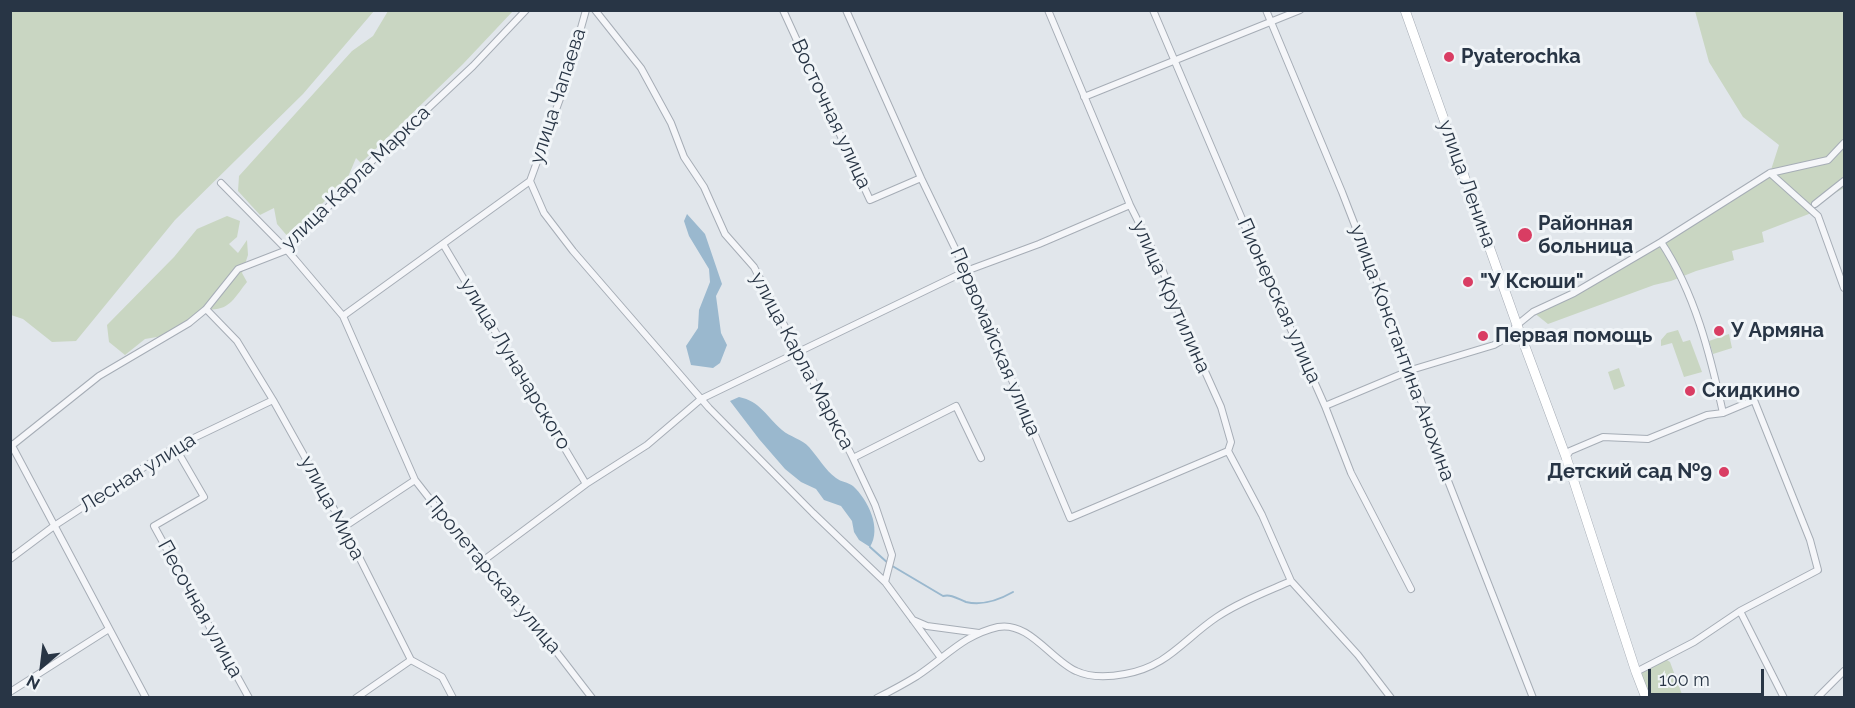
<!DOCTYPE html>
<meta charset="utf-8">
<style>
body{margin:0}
#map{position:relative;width:1855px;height:708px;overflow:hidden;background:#e1e6eb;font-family:Raleway,sans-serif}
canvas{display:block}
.frame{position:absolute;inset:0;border:12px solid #283545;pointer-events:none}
.north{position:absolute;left:12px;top:636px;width:60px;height:60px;-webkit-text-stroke:4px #f1f5f8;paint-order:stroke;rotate:208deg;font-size:16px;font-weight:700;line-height:24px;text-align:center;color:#283545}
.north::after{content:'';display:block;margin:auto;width:21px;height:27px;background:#283545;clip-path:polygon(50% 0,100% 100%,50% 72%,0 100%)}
.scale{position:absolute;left:1648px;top:669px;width:116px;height:27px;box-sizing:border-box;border:3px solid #283545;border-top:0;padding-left:8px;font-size:18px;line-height:21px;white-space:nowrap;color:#283545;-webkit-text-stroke:4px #f1f5f8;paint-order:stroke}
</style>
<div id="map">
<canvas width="1855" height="708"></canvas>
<div class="frame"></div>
<div class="north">N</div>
<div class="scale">100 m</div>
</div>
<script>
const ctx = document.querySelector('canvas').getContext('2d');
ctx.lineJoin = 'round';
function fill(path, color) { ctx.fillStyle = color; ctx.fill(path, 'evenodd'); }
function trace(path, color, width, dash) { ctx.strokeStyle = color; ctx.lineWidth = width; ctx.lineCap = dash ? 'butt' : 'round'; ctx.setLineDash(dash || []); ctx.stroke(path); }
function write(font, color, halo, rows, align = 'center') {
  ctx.font = font + ' Raleway,sans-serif'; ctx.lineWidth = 6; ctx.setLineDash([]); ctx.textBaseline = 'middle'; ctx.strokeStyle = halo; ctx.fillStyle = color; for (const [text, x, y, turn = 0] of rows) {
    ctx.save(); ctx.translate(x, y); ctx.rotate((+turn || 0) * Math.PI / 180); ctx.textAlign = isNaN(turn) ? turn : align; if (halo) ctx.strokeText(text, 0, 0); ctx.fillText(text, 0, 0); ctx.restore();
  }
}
const green = new Path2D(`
 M10 11 11 10 374 11 303 94 175 220 76 341 52 342 23 319 11 315Z
 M388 11H513L463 64 361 163 356 158 348 177 289 238 277 224 274 208 260 215 238 191 239 176 352 51 373 36Z
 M1695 11H1843L1844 17V188L1815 204 1814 212 1762 232 1764 242 1732 251 1734 260 1696 271 1671 281 1654 285 1548 324 1533 312 1574 293 1770 173 1779 145 1743 117 1709 62Z
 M227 216 240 221 237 237 229 244 238 253 247 240 248 255 242 273 247 282C234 298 229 312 206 309L169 335 145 339 125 355 109 342 107 325 174 257 197 229Z
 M1678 330 1683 342 1690 340 1702 372 1684 377 1672 343 1661 346V340L1667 333Z
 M1729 334 1732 348 1713 354 1709 341Z
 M1619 368 1625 386 1614 390 1608 372Z
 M1664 658 1670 662 1683 697H1646L1636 672Z`);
const water = new Path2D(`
 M687 214 705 234 722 284 716 296 721 333 727 345 720 363 713 368 691 365 686 346 698 328 699 310 710 282 709 269 689 236 684 221Z
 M739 397C760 401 767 417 782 430 790 437 802 439 809 447 818 457 825 470 836 478 841 482 848 482 853 486 868 500 882 528 870 547L859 540 854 532 852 521 841 506 824 500 816 489 801 482 785 469 759 439 730 401Z`);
const stream = new Path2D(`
 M870 547 889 564 943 596C952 594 958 599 966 602 983 606 999 600 1013 592`);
const minor = new Path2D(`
 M595 10 641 68 671 123 684 157 704 187 725 234 754 267 851 454 875 505 892 555 885 582 941 658
 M783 10 870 200 921 178
 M846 10 921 178 966 271 1070 518 1228 451
 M1048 10 1130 205 1162 269 1185 327 1221 407 1231 442 1228 451 1262 515 1291 581 1358 655 1391 698
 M1153 10 1248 233 1325 406 1351 473 1411 589
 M1266 10 1342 192 1411 370 1443 468 1533 698
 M1084 97 1300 10
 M1770 173 1818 216 1844 288
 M530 181 544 213 573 251 709 408 813 513 885 582
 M530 181 565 85 586 10
 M221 183 287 250 343 316 415 480 501 590 542 633 592 698
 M1815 204 1844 181
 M1661 242C1695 293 1710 354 1723 413
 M443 244 586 484
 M206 309 238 269 287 250 373 160 473 66 526 10
 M343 316 530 181
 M1325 406 1411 370 1494 345 1506 338 1517 325 1533 312 1574 293 1661 242 1770 173 1828 160 1844 143
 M11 444 146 698
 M10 447 99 376 189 323 206 309 237 341 273 400 344 527 411 660 442 677 453 698
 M175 447 204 497 154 526 249 698
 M1566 457 1570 451 1603 437 1648 439 1707 415 1723 413 1754 400 1810 540 1818 570 1740 611 1694 642 1636 672
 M853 458 956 406 981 458
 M344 527 415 480
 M10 559 54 526 175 447 273 400
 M480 563 586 484 647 445 701 399 966 271 1039 244 1130 205
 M1740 611 1784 698
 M913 620 927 626 979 633
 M10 692 109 629
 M356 698 411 660
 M877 698C891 691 904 684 917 676 946 657 963 635 998 627 1029 621 1051 660 1076 671 1091 678 1109 677 1125 674 1167 667 1184 639 1217 617 1239 602 1266 592 1291 581
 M1817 698 1844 671`);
const secondary = new Path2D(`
 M1405 10 1517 325 1566 457 1636 672 1646 698`);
const markers = [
 [1449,57,6,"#d93d63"],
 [1525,235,8,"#d93d63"],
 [1468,282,6,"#d93d63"],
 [1719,331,6,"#d93d63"],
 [1483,336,6,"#d93d63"],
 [1690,391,6,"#d93d63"],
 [1724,472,6,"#d93d63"]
];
const poiNames = [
 ["Pyaterochka",1461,57],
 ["Районная",1538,224],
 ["больница",1538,247],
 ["\"У Ксюши\"",1480,282],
 ["У Армяна",1731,331],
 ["Первая помощь",1495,336],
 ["Скидкино",1702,391],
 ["Детский сад №9",1712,472,"right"]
];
const streetNames = [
 ["улица Чапаева",558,96,-72],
 ["Восточная улица",831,114,65],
 ["улица Карла Маркса",356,178,-44],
 ["улица Ленина",1467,184,70],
 ["улица Крутилина",1171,297,66],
 ["Пионерская улица",1279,301,66],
 ["Первомайская улица",995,342,67],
 ["улица Константина Анохина",1402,353,70],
 ["улица Карла Маркса",802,361,62],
 ["улица Луначарского",515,364,59],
 ["Лесная улица",138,473,-32],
 ["улица Мира",332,508,62],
 ["Пролетарская улица",493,575,50],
 ["Песочная улица",200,609,61]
];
fill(green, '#c9d6c2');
fill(water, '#9ab8ce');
trace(stream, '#9ab8ce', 2);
trace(minor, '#a6adb6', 8);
trace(secondary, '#a6adb6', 10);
trace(minor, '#f5f6f9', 6);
trace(secondary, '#fff', 9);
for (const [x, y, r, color] of markers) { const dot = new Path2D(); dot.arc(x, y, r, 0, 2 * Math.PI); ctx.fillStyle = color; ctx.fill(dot); trace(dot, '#f1f5f8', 2); }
write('bold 20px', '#283545', '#f1f5f8', poiNames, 'left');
write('20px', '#283545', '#f1f5f8', streetNames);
</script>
